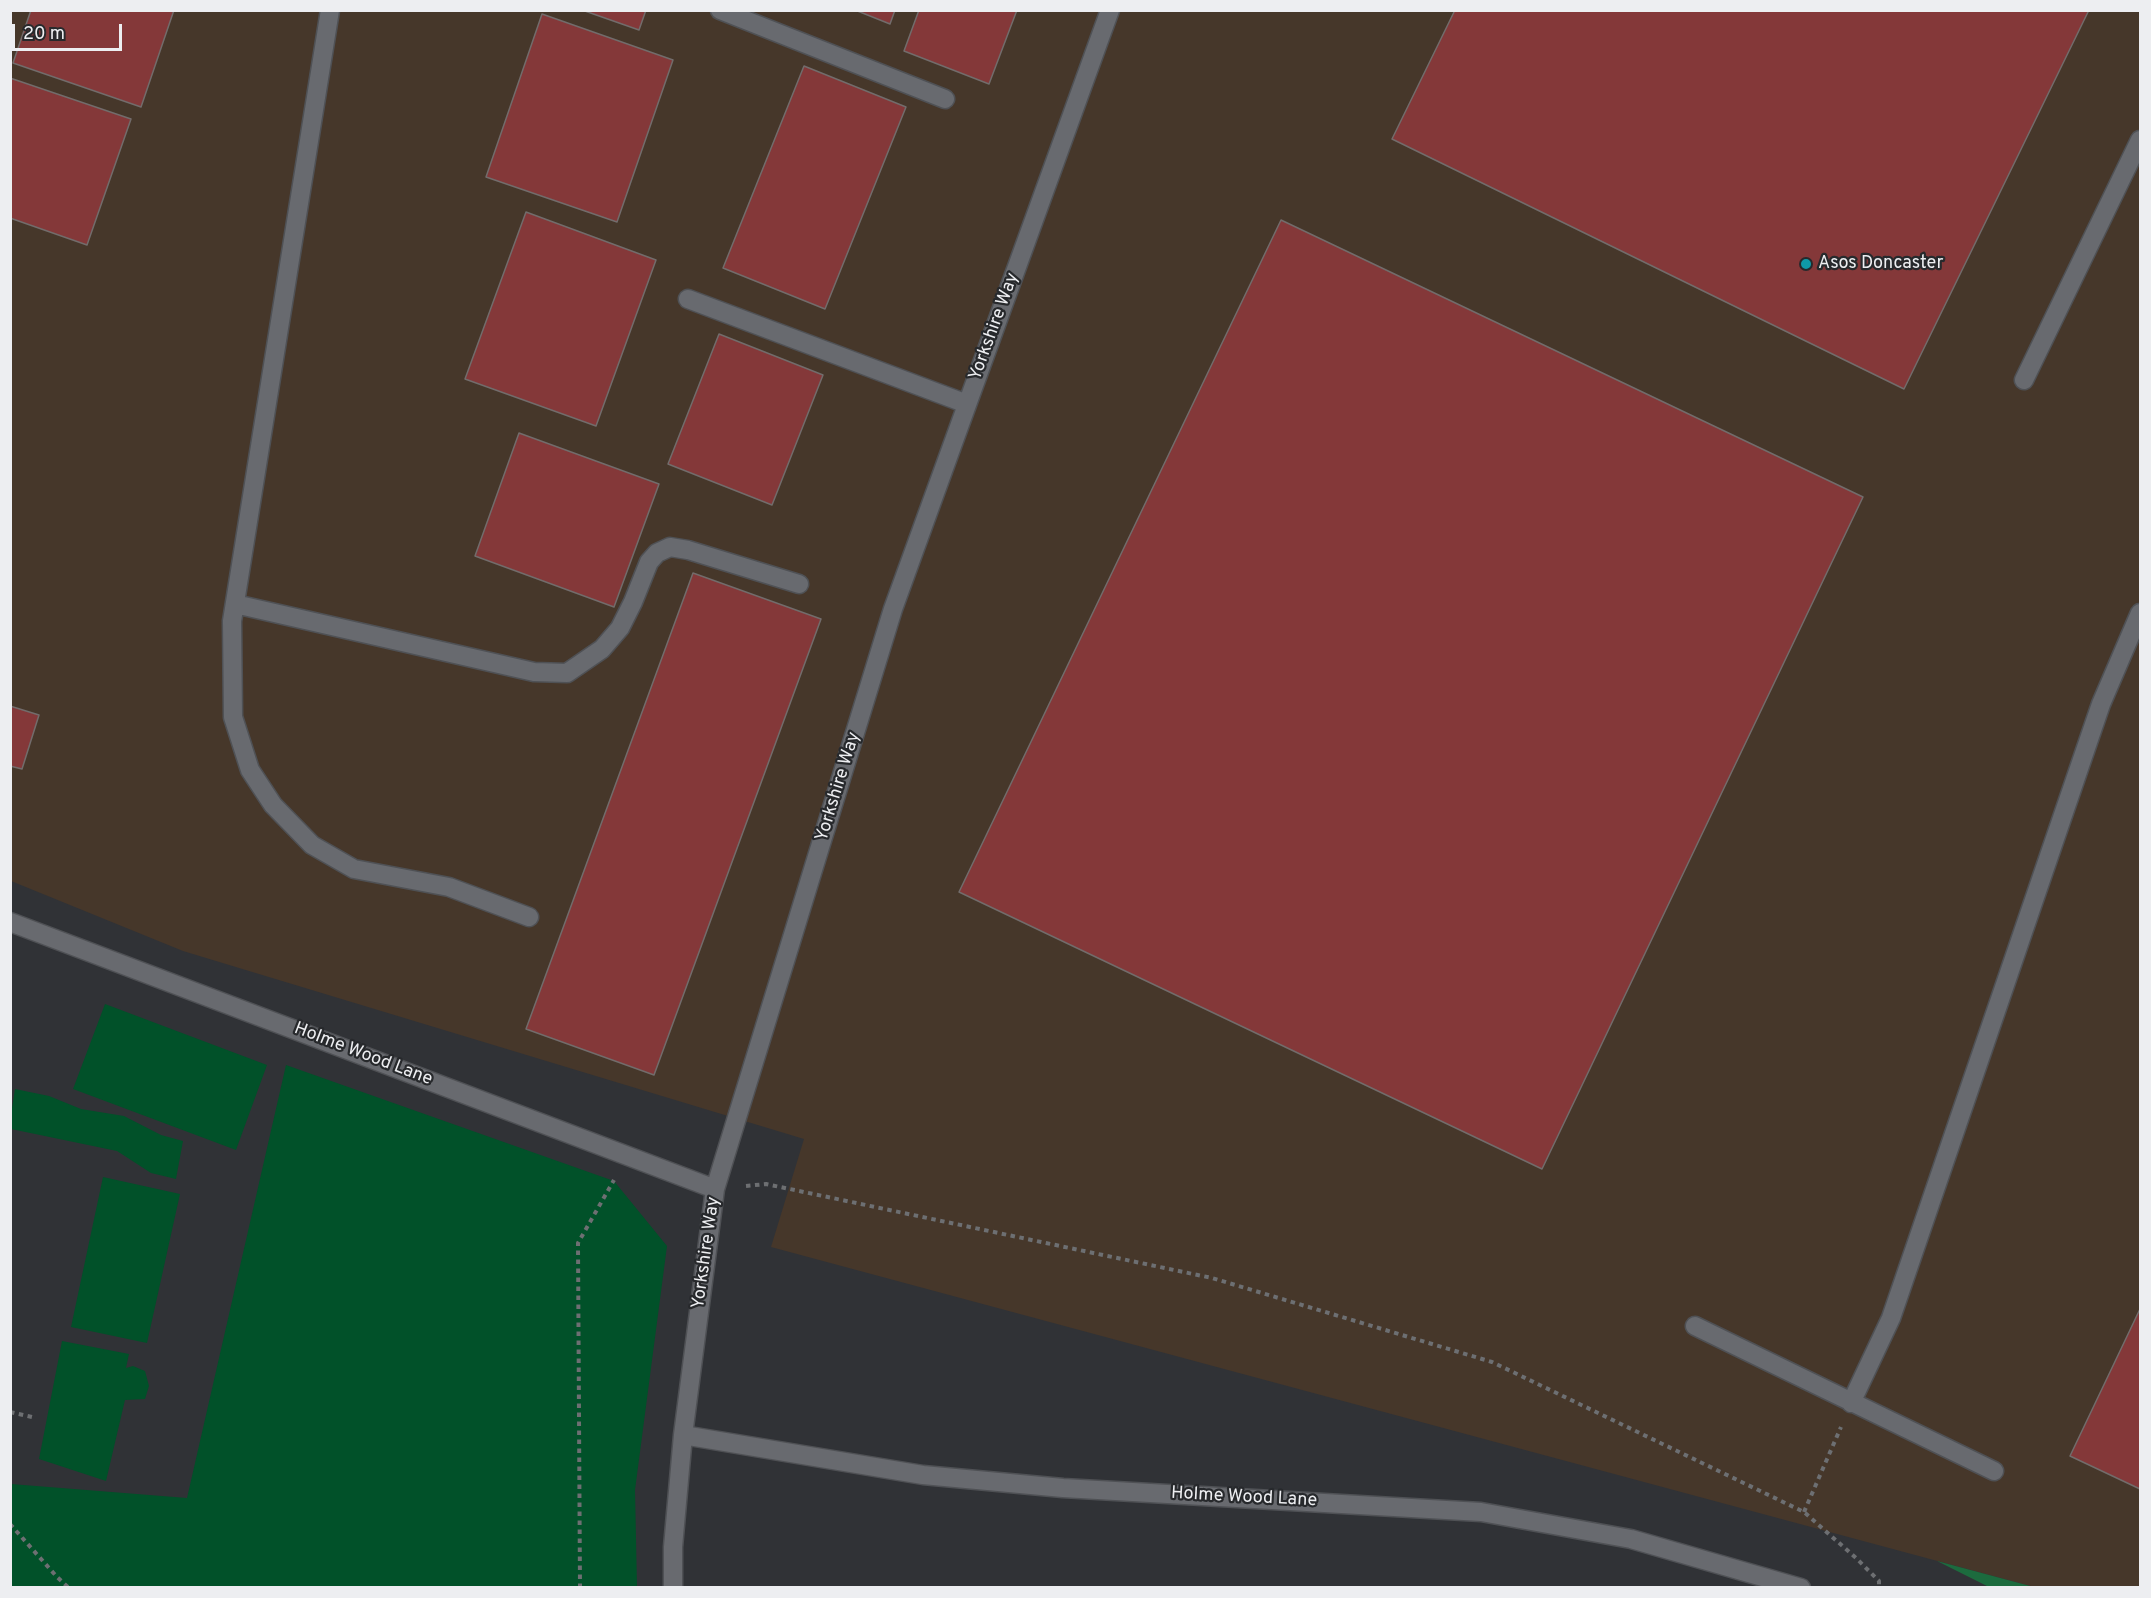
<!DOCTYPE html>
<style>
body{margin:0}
#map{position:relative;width:2151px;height:1598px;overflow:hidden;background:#303236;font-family:Overpass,sans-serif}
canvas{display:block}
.frame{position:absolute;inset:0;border:12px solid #edeef1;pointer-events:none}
.scale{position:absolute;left:12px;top:24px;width:110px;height:27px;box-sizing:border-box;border:3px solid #edeef1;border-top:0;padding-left:8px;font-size:18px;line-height:21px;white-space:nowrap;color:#edeef1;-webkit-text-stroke:4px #27292c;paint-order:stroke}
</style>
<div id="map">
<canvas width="2151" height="1598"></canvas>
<div class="frame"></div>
<div class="scale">20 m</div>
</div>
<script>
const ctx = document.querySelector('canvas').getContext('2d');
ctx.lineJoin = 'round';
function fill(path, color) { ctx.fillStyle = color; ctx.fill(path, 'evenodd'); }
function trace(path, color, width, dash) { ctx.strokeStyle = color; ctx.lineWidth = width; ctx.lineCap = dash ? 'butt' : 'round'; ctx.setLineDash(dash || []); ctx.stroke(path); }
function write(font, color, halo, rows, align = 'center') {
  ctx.font = font + ' Overpass,sans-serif'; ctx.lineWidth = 4.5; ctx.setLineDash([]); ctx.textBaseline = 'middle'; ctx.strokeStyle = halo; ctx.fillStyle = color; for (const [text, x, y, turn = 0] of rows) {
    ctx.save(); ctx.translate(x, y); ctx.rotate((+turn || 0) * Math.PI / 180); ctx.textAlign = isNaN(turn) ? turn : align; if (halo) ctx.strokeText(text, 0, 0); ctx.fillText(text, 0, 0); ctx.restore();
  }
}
const commercial = new Path2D(`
 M10 11H2140V1587H2034L771 1247 804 1139 183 951 11 881Z`);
const green = new Path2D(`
 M105 1004 267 1065 236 1150 73 1089Z
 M286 1065 614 1181 667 1246 635 1490 637 1587H11V1484L187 1498Z
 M15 1089 49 1096 81 1109 124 1116 161 1135 183 1141 176 1179 151 1173 117 1151 11 1129V1114Z
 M103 1177 180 1194 147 1343 71 1327Z
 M62 1341 129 1354 126 1368 133 1366 145 1371 149 1386 145 1399 125 1400 106 1481 39 1459Z`);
const forest = new Path2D(`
 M1937 1561 2034 1587H1989Z`);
const building = new Path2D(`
 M31 10H174L141 107 13 63Z
 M582 10H646L639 30Z
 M855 10H895L890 24Z
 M919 10H1017L989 84 904 51Z
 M1455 10H2089L1904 389 1392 139Z
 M542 14 673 60 617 222 486 177Z
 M804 66 906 107 825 309 723 268Z
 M10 78 131 119 87 245 10 218Z
 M526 212 656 260 596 426 465 379Z
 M1281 220 1863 497 1542 1169 959 892Z
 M719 334 823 375 772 505 668 464Z
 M519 433 659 484 614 607 475 556Z
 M693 573 821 619 654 1075 526 1029Z
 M10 706 39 715 22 769 10 766Z
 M2140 1309V1489L2070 1456Z`);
const path = new Path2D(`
 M746 1186 766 1184 1212 1278 1492 1362 1804 1512 1856 1558 1879 1581V1588
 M10 1412 32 1417
 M1804 1512 1841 1427
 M10 1524 57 1577 69 1588
 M580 1588 578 1243 614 1180`);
const minor = new Path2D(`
 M330 10 232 621 233 717 250 770 273 805 312 845 354 869 449 887 529 917
 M720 10 945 99
 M688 299 967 404
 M2024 380 2140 140
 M235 604 534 672 567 673 602 649 620 628 633 602 649 562 657 553 670 547 688 550 799 584
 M10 922 715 1189
 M1695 1326 1994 1471
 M1851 1403 1891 1318 2101 704 2140 613
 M683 1435 923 1475 1063 1488 1481 1512 1631 1539 1801 1588
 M673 1588V1547L683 1435 715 1189 893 609 1110 10`);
const markers = [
 [1806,264,6,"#0f9aa8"]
];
const poiNames = [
 ["Asos Doncaster",1818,264]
];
const streetNames = [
 ["Yorkshire Way",995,327,-70],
 ["Yorkshire Way",839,787,-73],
 ["Holme Wood Lane",363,1055,21],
 ["Yorkshire Way",707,1253,-82],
 ["Holme Wood Lane",1244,1498,3]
];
fill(commercial, '#46372a');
fill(green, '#015129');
fill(forest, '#1c6b3e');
fill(building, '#843839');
trace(building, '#726c6b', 1.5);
trace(minor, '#4f5155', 21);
trace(path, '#6d6f72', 4, [4.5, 4.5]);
trace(minor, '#686a6f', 18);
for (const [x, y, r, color] of markers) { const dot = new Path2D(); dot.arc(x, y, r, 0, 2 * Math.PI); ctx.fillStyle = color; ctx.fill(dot); trace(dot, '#27292c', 2); }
write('18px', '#edeef1', '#27292c', poiNames, 'left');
write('18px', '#edeef1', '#27292c', streetNames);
</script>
